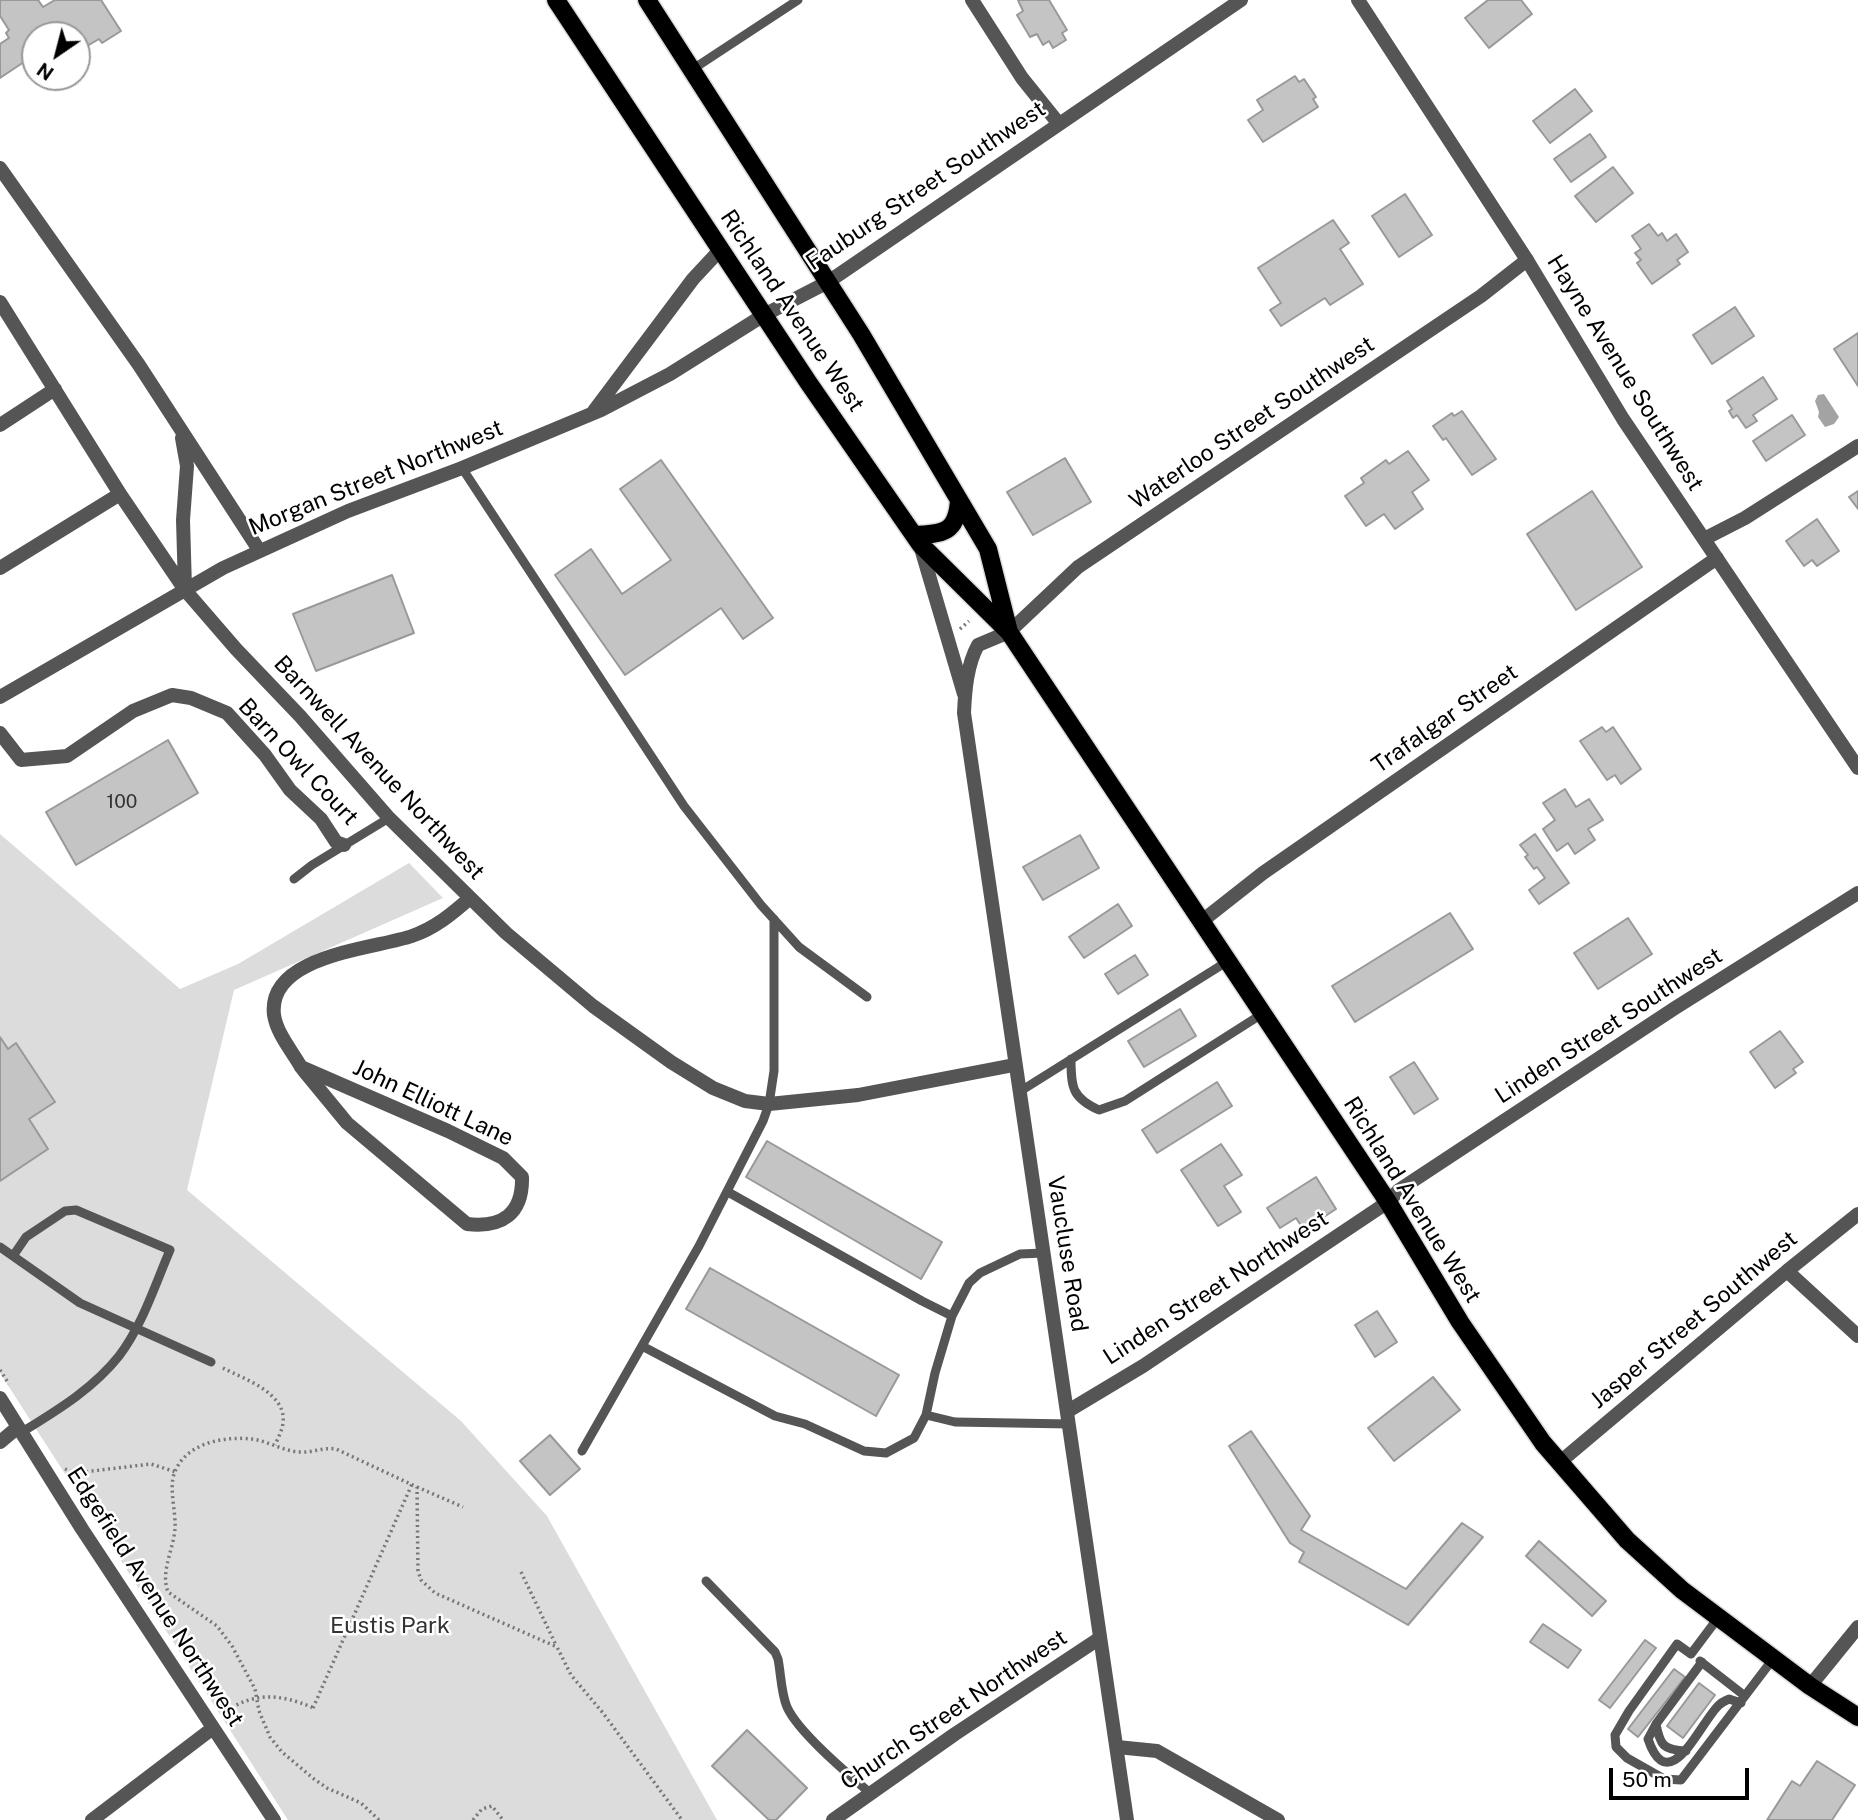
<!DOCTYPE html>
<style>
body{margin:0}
#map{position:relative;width:1858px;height:1820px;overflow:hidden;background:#fff;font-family:"Public Sans",sans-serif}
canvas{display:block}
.north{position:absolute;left:21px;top:21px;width:70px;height:70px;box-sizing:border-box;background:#fff;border:2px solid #999;border-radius:50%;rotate:215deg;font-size:19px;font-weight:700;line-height:28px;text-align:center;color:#000}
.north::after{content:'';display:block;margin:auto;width:24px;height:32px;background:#000;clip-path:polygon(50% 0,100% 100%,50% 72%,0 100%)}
.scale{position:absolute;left:1609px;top:1768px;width:140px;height:32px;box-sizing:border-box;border:4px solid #000;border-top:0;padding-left:9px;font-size:21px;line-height:24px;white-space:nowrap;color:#000;-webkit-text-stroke:5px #fff;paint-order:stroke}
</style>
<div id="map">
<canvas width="1858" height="1820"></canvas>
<div class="north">N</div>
<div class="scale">50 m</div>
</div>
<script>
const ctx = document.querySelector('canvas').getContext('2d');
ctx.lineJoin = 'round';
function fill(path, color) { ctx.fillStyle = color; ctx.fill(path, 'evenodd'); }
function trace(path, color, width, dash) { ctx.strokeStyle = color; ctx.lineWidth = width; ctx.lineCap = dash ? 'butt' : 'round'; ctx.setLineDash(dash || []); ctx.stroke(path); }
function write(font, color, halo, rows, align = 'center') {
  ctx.font = font + ' "Public Sans",sans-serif'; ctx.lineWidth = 5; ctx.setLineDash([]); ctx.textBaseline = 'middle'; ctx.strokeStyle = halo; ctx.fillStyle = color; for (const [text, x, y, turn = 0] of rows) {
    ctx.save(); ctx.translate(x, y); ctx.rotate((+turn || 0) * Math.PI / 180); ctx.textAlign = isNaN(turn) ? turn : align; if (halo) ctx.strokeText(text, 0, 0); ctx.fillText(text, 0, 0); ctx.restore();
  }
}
const green = new Path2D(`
 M0 834 180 989 238 964 409 863 443 898 234 990 187 1190 461 1421 547 1516 717 1820H288L0 1373Z`);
const water = new Path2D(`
 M1824 394 1839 417 1834 424 1825 427 1818 417 1819 412 1815 401 1818 395Z`);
const building = new Path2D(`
 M0 0H38L43 7 55 0H101L121 31 102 43 99 39 77 52V35H35V77H51L40 85 24 62 0 78V44L9 38 6 33 9 30 0 16Z
 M1049 0 1067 30 1062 33 1066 40 1053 48 1049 41 1043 45 1037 34 1030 37 1017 15 1023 11 1018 0Z
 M1488 0H1521L1532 14 1489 48 1465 18Z
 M1295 76 1299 82 1304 79 1316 97 1313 99 1318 107 1263 142 1248 120 1263 110 1257 100Z
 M1575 89 1592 111 1550 143 1533 121Z
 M1590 134 1606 157 1571 182 1554 159Z
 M1613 167 1633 193 1596 222 1575 196Z
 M1405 194 1432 235 1399 257 1372 216Z
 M1333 220 1349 243 1340 249 1363 284 1330 305 1325 298 1281 326 1270 310 1281 303 1258 268Z
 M1649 224 1658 236 1662 233 1667 241 1676 234 1688 252 1677 260 1680 264 1652 284 1637 263 1641 260 1635 253 1641 249 1632 236Z
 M1735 307 1754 336 1712 364 1693 335Z
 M1858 333V386L1834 349Z
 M1763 377 1777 399 1753 415 1757 421 1746 428 1737 415 1733 418 1729 411 1732 409 1727 401Z
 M1462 411 1496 459 1472 475 1446 438 1443 440 1433 426 1452 413 1454 416Z
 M1792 415 1805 435 1766 461 1753 441Z
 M1408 451 1429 480 1412 492 1423 509 1395 529 1384 514 1366 526 1345 496 1364 483 1361 478 1386 460 1389 464Z
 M1065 458 1091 502 1033 535 1007 492Z
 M661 460 773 618 743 639 721 608 625 675 555 575 591 549 622 594 671 560 620 489Z
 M1592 491 1642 567 1576 610 1527 534Z
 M1858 491V509L1849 497Z
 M1817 519 1839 551 1817 566 1812 560 1804 566 1786 541Z
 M392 575 414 633 316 671 293 614Z
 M1602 727 1606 732 1613 727 1641 769 1621 784 1615 775 1607 780 1580 741Z
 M168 740 198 793 76 865 46 812Z
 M1565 789 1576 807 1589 799 1603 820 1588 829 1595 840 1575 854 1568 843 1557 851 1543 829 1555 820 1543 803Z
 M1535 834 1569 883 1539 904 1529 890 1545 878 1537 867 1534 869 1525 857 1528 855 1520 845Z
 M1080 835 1099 868 1043 900 1023 867Z
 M1118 904 1132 926 1084 958 1069 937Z
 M1450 913 1473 949 1355 1022 1332 986Z
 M1628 918 1652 954 1598 989 1574 953Z
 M1135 955 1148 975 1118 994 1105 974Z
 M1180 1009 1196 1036 1144 1067 1128 1041Z
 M1780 1031 1803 1062 1793 1069 1796 1073 1775 1088 1750 1052Z
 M0 1037 8 1049 16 1043 55 1102 29 1119 48 1149 0 1181Z
 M1414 1062 1438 1099 1414 1114 1390 1077Z
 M1217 1082 1232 1106 1157 1153 1142 1130Z
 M767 1141 942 1242 921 1279 746 1177Z
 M1221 1144 1242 1175 1224 1186 1241 1212 1218 1226 1181 1170Z
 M1316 1177 1336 1209 1304 1230 1296 1218 1280 1228 1267 1208Z
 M710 1268 899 1375 876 1416 686 1309Z
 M1377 1311 1397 1342 1375 1357 1355 1325Z
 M1433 1377 1460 1410 1394 1461 1368 1428Z
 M1251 1431 1310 1516 1301 1530 1406 1589 1462 1523 1483 1537 1408 1625 1299 1562 1304 1552 1290 1543 1229 1446Z
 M550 1435 580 1469 550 1495 520 1461Z
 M1539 1541 1606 1601 1592 1616 1526 1556Z
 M1543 1624 1581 1650 1568 1668 1530 1642Z
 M1645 1640 1656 1648 1610 1708 1599 1700Z
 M1674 1669 1685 1677 1638 1737 1628 1729Z
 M1699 1683 1715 1695 1683 1738 1667 1726Z
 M747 1730 807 1788 776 1820H769L712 1766Z
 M1817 1761 1855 1785 1832 1820H1767L1792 1781 1800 1786Z`);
const path = new Path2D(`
 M960 629 969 621
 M223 1368C244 1379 287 1393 283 1423 282 1431 278 1438 275 1445
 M0 1370 9 1384
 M65 1469 75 1473 151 1464 176 1472
 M417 1487 463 1507
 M521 1572 556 1645
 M313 1708 412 1484
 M222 1713C255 1692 278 1693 314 1708
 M379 1820 361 1803 327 1788 314 1779 282 1752 270 1737 259 1711 255 1689 232 1646 217 1626 168 1592C160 1571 174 1549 175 1528 176 1512 169 1489 174 1474 185 1443 223 1436 252 1439 268 1441 283 1451 299 1452 312 1453 323 1447 336 1449L417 1487 418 1571 421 1580 435 1593 557 1647 571 1675 603 1713 682 1820
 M473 1820 482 1809 492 1806 503 1820`);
const service = new Path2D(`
 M693 69 798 0
 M462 468 684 806 761 905 799 947 867 997
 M294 879 312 865 389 818
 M1071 1059C1071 1087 1072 1098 1099 1110L1125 1101 1262 1014
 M1019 1092 1228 961
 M728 1192 922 1301 952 1316
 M0 1247 80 1303 211 1362
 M13 1256 26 1237 65 1211 76 1210 170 1250C155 1285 142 1326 119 1356 93 1389 56 1411 22 1432
 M642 1346 775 1416 805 1424 864 1451 886 1453 914 1438 926 1415 935 1373 952 1316 969 1283 980 1273 1020 1254 1044 1253
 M926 1415 955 1422 1070 1424
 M582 1451 699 1246 763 1121 769 1104 774 1071V919
 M706 1581 775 1652 778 1659C781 1674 781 1693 787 1707 798 1732 848 1774 870 1793
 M1718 1618 1691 1654 1677 1644 1629 1711 1615 1735 1616 1747 1627 1758 1664 1779 1681 1780 1773 1659
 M1700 1661 1745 1696
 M1702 1662 1656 1724 1648 1739C1669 1801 1701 1721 1719 1705 1722 1702 1725 1701 1729 1699L1741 1703
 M1656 1724C1660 1745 1663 1750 1686 1751`);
const minor = new Path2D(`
 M972 0 1022 78 1059 124
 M1358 0 1527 260 1623 419 1858 768
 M0 168 139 365 259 550
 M0 302 120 494 185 590 236 649 300 716 389 818 506 933 593 1006 671 1062 713 1088 745 1101 769 1104 858 1095 1014 1065
 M594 411 693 279 720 250
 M0 425 55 389
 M182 438 187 466 183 520 185 588
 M1704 539 1745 518 1858 446
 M920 545 964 694
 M0 568 120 494
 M0 697 223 568 348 511 462 468 601 410 670 374 764 315 828 282 1241 0
 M0 733 21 760 67 756 133 711 172 695 191 698 227 713 265 755 290 790 321 819 336 842 344 845
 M1202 921 1263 873 1717 558
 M301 1067 448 1131 503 1158 522 1177C523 1214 502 1228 467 1224L347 1123 305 1072 301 1067C292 1051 277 1034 274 1015 267 955 374 949 412 936 435 928 452 914 470 898
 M1787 1271 1858 1336
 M0 1398 82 1529 274 1820
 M1068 1411 1143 1366 1388 1202 1399 1190 1675 1008 1858 893
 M0 1442 18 1427
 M1560 1462 1787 1271 1858 1214
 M1810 1686 1858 1627
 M1117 1747 1157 1751 1278 1820
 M92 1820 213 1728
 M833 1820 955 1734 1100 1638`);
const tertiary = new Path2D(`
 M1127 1820 964 713C965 690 967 665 978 645L1009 632 1078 567 1481 296 1527 260`);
const primary = new Path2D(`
 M556 0 808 382 920 544 1009 632 1388 1202 1460 1322 1543 1443 1627 1540 1682 1590 1810 1686 1858 1717
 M647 0 861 334 988 549 1009 632
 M914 535C943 534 957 533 959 500`);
const numberNames = [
 ["100",122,802]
];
const streetNames = [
 ["Fauburg Street Southwest",926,186,-34],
 ["Richland Avenue West",792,311,56],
 ["Hayne Avenue Southwest",1625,373,58],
 ["Waterloo Street Southwest",1252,423,-34],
 ["Morgan Street Northwest",376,478,-22],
 ["Trafalgar Street",1445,719,-35],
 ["Barn Owl Court",298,762,47],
 ["Barnwell Avenue Northwest",379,768,47],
 ["Linden Street Southwest",1609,1026,-33],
 ["John Elliott Lane",433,1103,25],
 ["Richland Avenue West",1412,1200,58],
 ["Vaucluse Road",1067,1254,81],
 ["Linden Street Northwest",1216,1288,-33],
 ["Jasper Street Southwest",1694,1320,-40],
 ["Edgefield Avenue Northwest",155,1597,57],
 ["Church Street Northwest",954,1710,-34]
];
const parkNames = [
 ["Eustis Park",390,1626]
];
fill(green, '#dcdcdc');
fill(water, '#a3a3a3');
fill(building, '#c4c4c4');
trace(building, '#999', 2);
trace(primary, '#dbdbdb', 21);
trace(path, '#777', 3.5, [2, 3.5]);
trace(service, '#555', 9);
trace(minor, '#555', 14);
trace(tertiary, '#555', 14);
trace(primary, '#000', 18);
write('19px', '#313131', null, numberNames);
write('23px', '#000', '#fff', streetNames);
write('23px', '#333', '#fff', parkNames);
</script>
